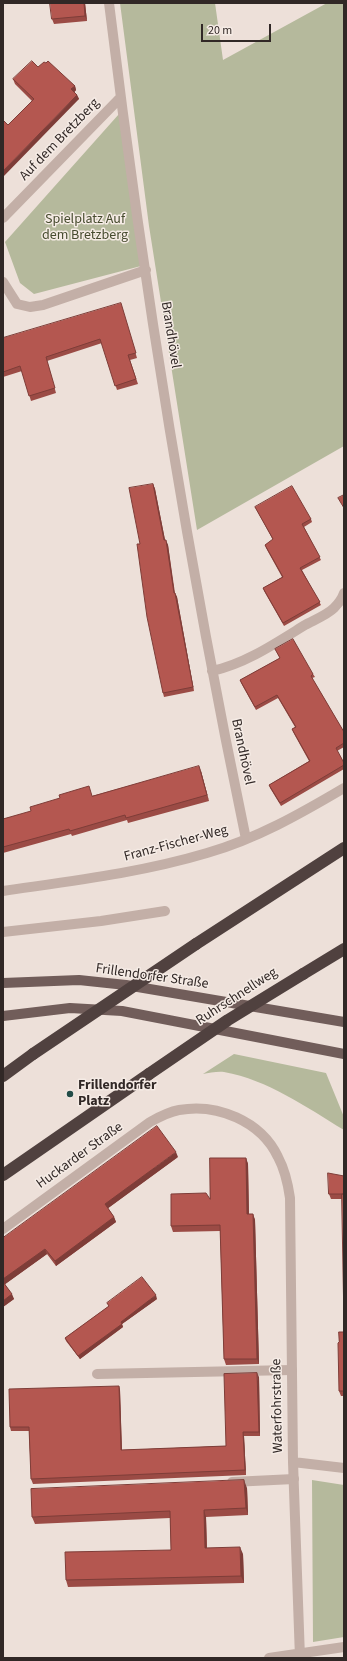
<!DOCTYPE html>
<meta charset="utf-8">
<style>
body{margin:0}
#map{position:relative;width:347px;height:1661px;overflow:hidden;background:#ede0d9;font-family:"Source Sans 3",sans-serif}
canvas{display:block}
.frame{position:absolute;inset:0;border:4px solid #312826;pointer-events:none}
.scale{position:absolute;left:201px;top:24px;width:70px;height:18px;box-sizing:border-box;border:2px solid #312826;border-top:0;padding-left:5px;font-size:12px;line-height:14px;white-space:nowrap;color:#312826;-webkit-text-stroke:3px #f5ebe5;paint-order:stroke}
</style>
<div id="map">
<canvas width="347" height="1661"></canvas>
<div class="frame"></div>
<div class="scale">20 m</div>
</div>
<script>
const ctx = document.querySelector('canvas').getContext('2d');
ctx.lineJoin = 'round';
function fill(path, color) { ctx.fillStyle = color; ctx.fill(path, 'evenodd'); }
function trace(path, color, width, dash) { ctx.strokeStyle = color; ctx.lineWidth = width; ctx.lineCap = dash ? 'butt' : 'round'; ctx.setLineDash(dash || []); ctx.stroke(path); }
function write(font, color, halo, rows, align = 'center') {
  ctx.font = font + ' "Source Sans 3",sans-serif'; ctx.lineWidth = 3; ctx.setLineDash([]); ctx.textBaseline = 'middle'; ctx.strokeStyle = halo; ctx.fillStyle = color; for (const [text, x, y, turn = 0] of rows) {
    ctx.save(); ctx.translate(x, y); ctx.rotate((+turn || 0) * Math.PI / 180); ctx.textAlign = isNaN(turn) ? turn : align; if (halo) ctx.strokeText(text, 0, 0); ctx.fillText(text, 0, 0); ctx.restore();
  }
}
const green = new Path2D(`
 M120 3H215L223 60 327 3H344V446L197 530 149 226Z
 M119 114 141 266 34 294 20 283 5 242Z
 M234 1054 326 1073 344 1117V1130C306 1107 268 1080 224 1072 218 1071 209 1073 203 1074Z
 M312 1480 344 1485V1637L313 1642Z`);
const service = new Path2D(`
 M3 932 101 921 165 911
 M97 1374 292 1370
 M232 1482 294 1479`);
const minor = new Path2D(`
 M109 3C143 283 188 562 246 839
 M3 218 120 98
 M3 282 17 304 30 307 43 305 146 270
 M212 671C245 664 276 643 305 625 314 620 327 615 334 608 339 603 342 599 344 593
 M3 891C71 881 140 873 207 853 256 839 300 814 344 788
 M3 1229 150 1122C159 1117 168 1112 179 1110 217 1103 261 1121 278 1157 285 1170 288 1184 290 1198L293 1462 300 1658
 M293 1462 344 1468
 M269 1658 344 1647`);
const primary = new Path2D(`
 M3 983 79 980 126 985 344 1022
 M3 1016 70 1008 122 1011 344 1054`);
const motorway = new Path2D(`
 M196 944 344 848
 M303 974 344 949
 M3 1076 33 1054
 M3 1175 149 1074`);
const motorwayBridge = new Path2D(`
 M33 1054 196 944
 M149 1074 228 1020 303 974`);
const wall = new Path2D(`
 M85 3 87 21 54 24 52 19Z
 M38 67 75 86 76 90 74 92 77 95 79 99 8 125 32 101 15 84 13 79Z
 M122 308 137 358 130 360 138 384 117 390 102 343 47 361 56 393 31 401 22 371 3 377V338Z
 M153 484 155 489 165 540 168 545 175 593 177 597 194 691 164 697 163 693 140 544Z
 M255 507 311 519 312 522 304 527 321 560 302 570 321 605 284 626 264 591 263 588 282 577 266 548 265 545 273 540Z
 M275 649 313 674 315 677 312 678 344 732V747L337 751 344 763V769L281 806 270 788 269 785 309 761 293 732 292 729 295 727 278 698 256 710 241 683 240 680 280 658Z
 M201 771 209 801 128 823 127 820 72 836 71 834 3 853V819L92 796Z
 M178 1157 108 1208 114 1217 116 1222 56 1266 47 1254 5 1284 14 1299 3 1307V1238Z
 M246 1158 248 1164 249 1214H253L255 1220 259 1364 226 1365 224 1359 220 1231 173 1232 171 1226 210 1199Z
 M344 1176 342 1199H331L329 1194Z
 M157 1299 122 1324 123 1327 80 1359 66 1341 65 1338 109 1306 107 1303Z
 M344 1332V1396H341L339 1391V1342Z
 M259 1377 260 1436H244L246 1475 33 1484 31 1479 29 1431H11L10 1427 119 1386 120 1390 122 1450 226 1446Z
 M247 1488 248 1515 206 1517 207 1548 243 1554 244 1583 68 1587 66 1580 171 1550 170 1518 35 1524 32 1517Z`);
const shadedWall = new Path2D(`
 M84 3H85L87 21 85 16Z
 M75 86 76 90 73 94 71 89Z
 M77 95 79 99 3 177V171Z
 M3 316 4 319 3 326Z
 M153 484 155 489 166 545 164 540Z
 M166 540 168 545 175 597 174 593Z
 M175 593 177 597 194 691 193 687Z
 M199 766 201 771 209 801 207 795Z
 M176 1152 178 1157 107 1209 105 1204Z
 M246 1158 248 1164 249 1220 247 1214Z
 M253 1214 255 1220 259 1364 257 1359Z
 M114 1217 116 1222 56 1266 55 1261Z
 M45 1249 47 1254 4 1285 3 1279Z
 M12 1294 14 1299 3 1307V1301Z
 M156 1295 157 1299 122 1324 123 1327 80 1359 78 1356 121 1322Z
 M257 1373 259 1377 260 1436 259 1432Z
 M119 1386 120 1390 122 1455 121 1450Z
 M243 1432 244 1436 246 1475 245 1470Z
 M244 1480 247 1488 248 1515 246 1508Z
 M204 1510 206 1517 207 1555 205 1548Z
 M240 1547 243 1554 244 1583 241 1576Z`);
const building = new Path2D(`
 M50 3H84L85 16 52 19Z
 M32 61 38 67 44 62 46 63 48 61 75 86 71 89 77 95 3 171V120L8 125 34 99 13 79Z
 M121 303 136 353 128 355 136 379 115 386 100 339 46 357 55 388 29 396 20 366 3 372V338Z
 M153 484 164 540H166L174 593H175L193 687 163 693 147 617 137 544H140L129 488Z
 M292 486 311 519 302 524 320 557 300 568 320 602 283 623 263 588 283 577 265 545 273 539 255 507Z
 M344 495V508L338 498Z
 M293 639 313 674 311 676 344 732V743L336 748 344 763V765L280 803 269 785 310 761 292 729 296 727 277 695 255 707 240 680 280 658 275 649Z
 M199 766 207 795 126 818 125 815 70 831 69 829 3 847V819L31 811 30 807 60 798 59 795 89 786 92 796Z
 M157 1126 176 1152 105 1204 114 1217 55 1261 45 1249 3 1279V1238Z
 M210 1158H246L247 1214H253L257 1359H224L220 1225 171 1226V1194L206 1193 210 1199Z
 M328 1173 344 1176V1194H329Z
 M342 1194H344V1323Z
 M142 1277 156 1295 121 1322 122 1324 78 1356 65 1338 109 1306 107 1303Z
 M3 1282 12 1294 3 1301Z
 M339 1332H344V1391H339L338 1343 339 1342Z
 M257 1373 259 1432H243L245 1470 31 1479 29 1427H10L9 1389 119 1386 121 1450 226 1446 224 1374Z
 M244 1480 246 1508 204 1510 205 1548 240 1547 241 1576 66 1580 65 1552 171 1550 170 1511 32 1517 31 1489Z`);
const markers = [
 [70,1094,4,"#224c47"]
];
const streetNames = [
 ["Auf dem Bretzberg",60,140,-46],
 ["Brandhövel",170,335,81],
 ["Brandhövel",242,752,78],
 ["Franz-Fischer-Weg",176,844,-15],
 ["Frillendorfer Straße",152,977,8],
 ["Ruhrschnellweg",237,997,-33],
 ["Huckarder Straße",80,1156,-36],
 ["Waterfohrstraße",278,1406,-91]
];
const parkNames = [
 ["Spielplatz Auf",85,220],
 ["dem Bretzberg",85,236]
];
const poiNames = [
 ["Frillendorfer",78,1086],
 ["Platz",78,1102]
];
fill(green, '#b5b99c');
trace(service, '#c3afa7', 10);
trace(minor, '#c3afa7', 10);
trace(primary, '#715d5a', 10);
trace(motorway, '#50413f', 12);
trace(motorwayBridge, '#50413f', 12);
fill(wall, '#9b4b45');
fill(shadedWall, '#7e3d38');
fill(building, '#b45750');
trace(building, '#7e3d38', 1);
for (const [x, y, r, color] of markers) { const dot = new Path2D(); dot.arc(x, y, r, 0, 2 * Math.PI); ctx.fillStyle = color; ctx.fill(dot); trace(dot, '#f5ebe5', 1.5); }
write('14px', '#312826', '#f5ebe5', streetNames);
write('14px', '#464b2e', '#f5ebe5', parkNames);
write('bold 14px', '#312826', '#f5ebe5', poiNames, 'left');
</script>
